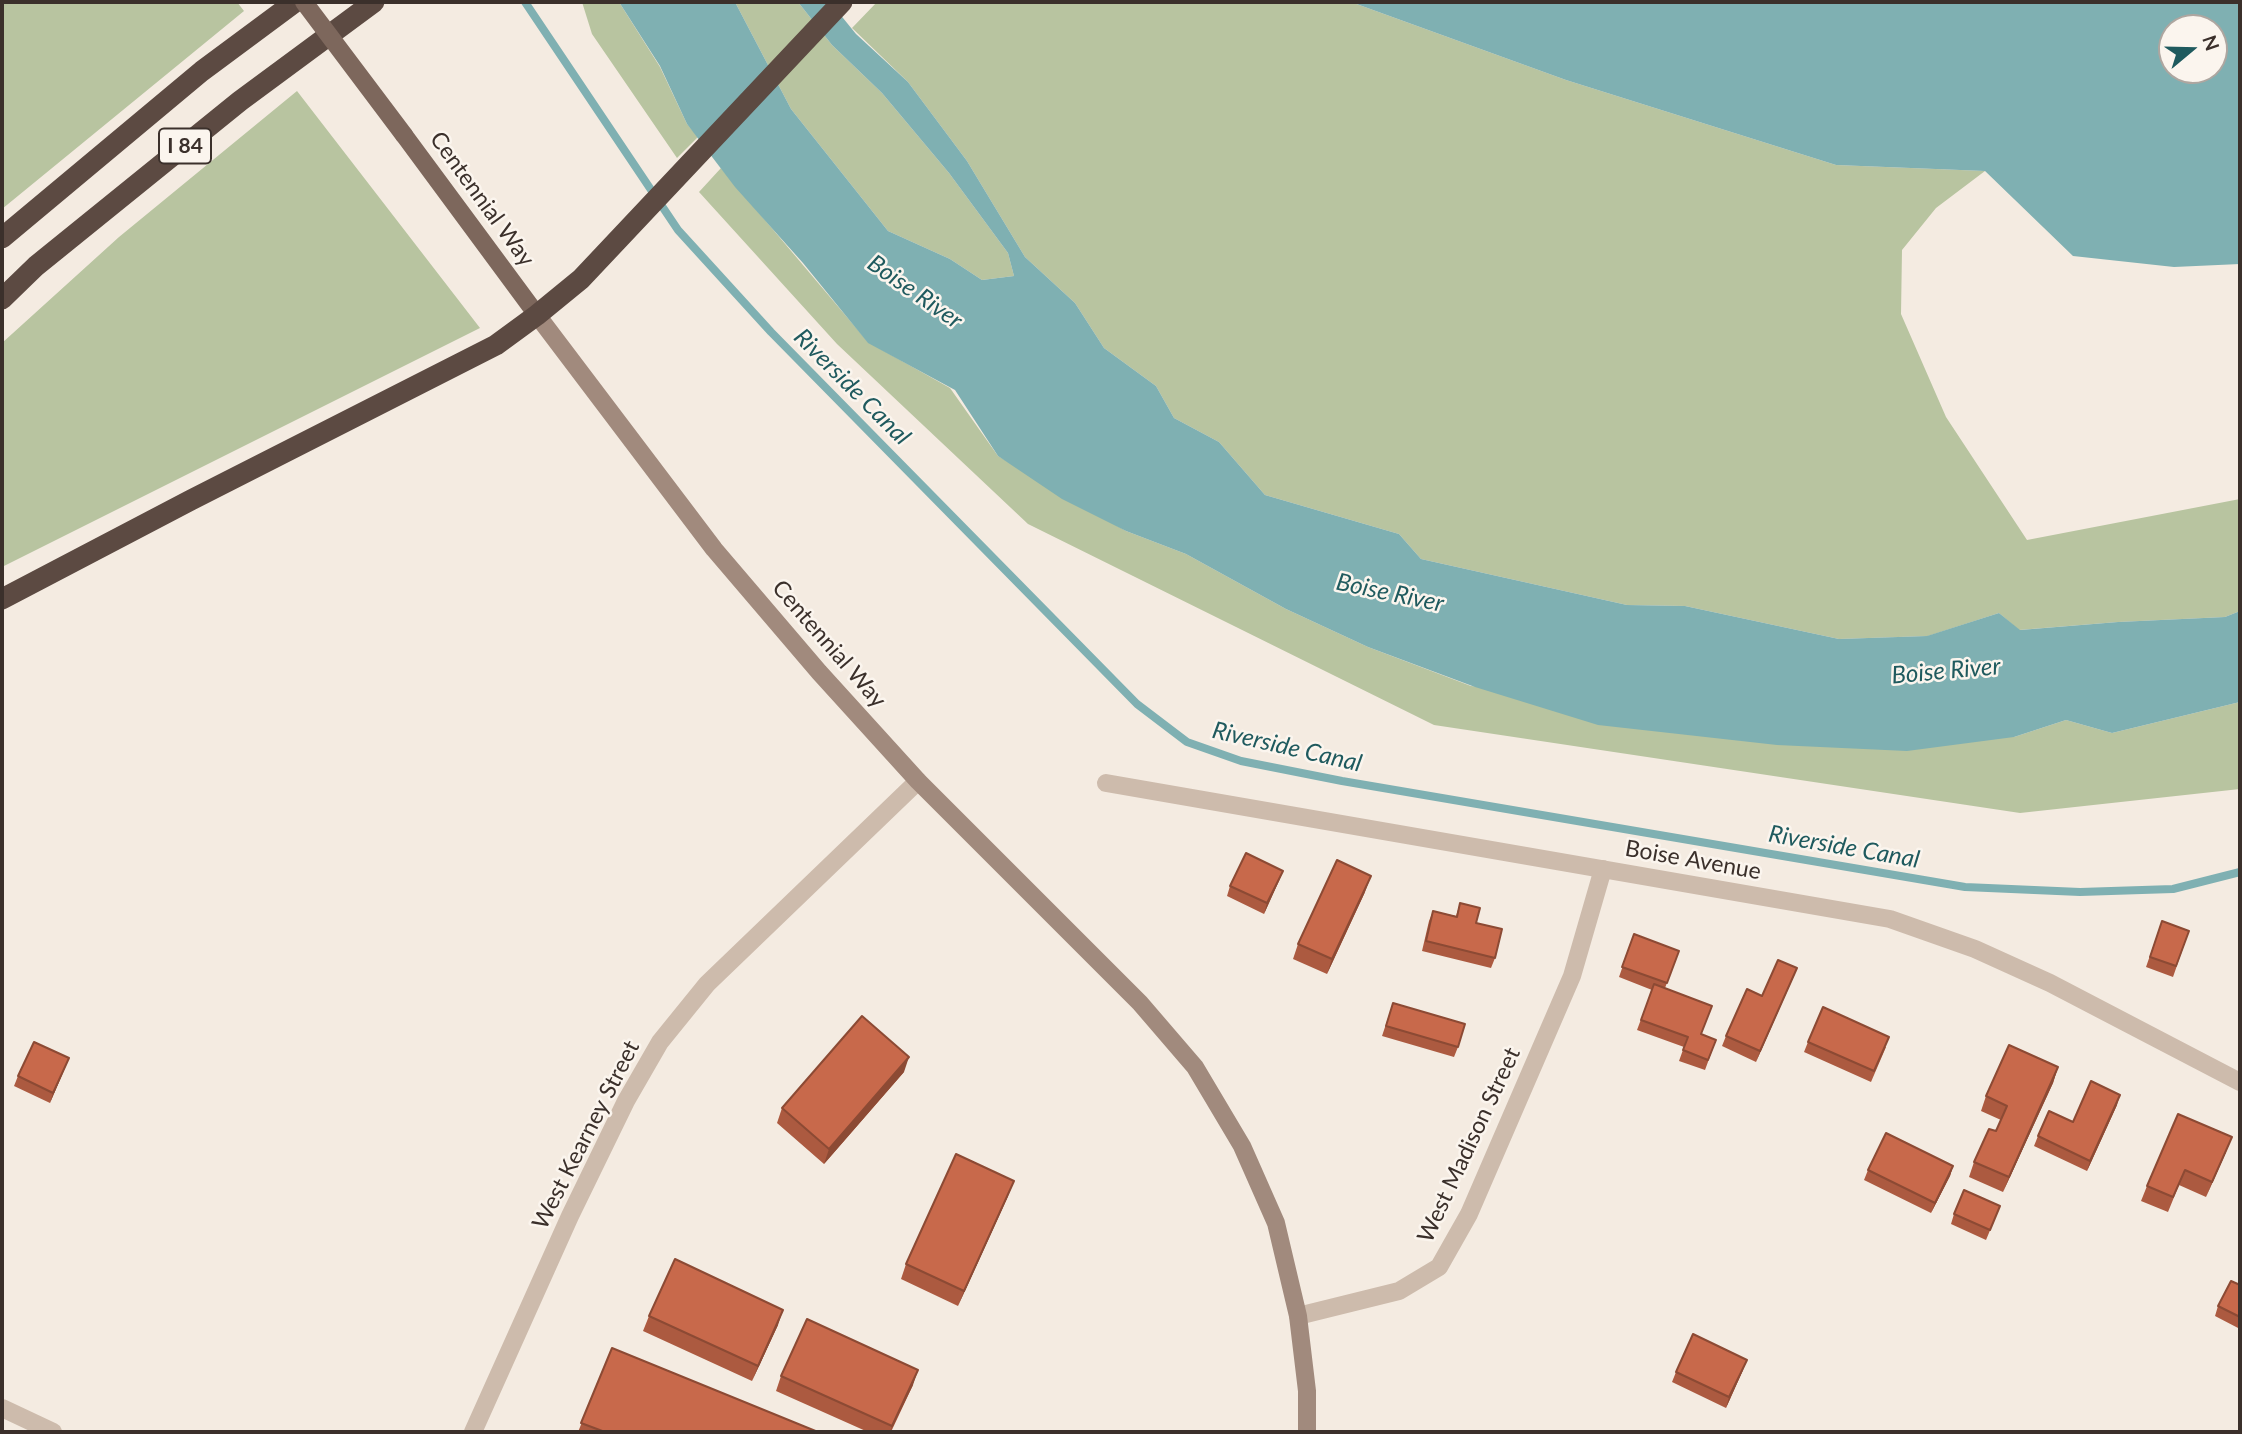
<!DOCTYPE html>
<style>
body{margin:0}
#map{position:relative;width:2242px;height:1434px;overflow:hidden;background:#f4ebe1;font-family:Lato,sans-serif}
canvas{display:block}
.frame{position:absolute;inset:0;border:4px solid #3b302b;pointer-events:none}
.north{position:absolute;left:2158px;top:14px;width:70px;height:70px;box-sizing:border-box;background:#fbf5ee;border:2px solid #aea6a0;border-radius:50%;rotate:71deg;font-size:19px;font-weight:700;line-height:28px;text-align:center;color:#3b302b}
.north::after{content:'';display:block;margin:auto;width:24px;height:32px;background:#1f5a5e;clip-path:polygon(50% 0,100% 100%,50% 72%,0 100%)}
</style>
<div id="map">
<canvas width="2242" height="1434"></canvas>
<div class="frame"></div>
<div class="north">N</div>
</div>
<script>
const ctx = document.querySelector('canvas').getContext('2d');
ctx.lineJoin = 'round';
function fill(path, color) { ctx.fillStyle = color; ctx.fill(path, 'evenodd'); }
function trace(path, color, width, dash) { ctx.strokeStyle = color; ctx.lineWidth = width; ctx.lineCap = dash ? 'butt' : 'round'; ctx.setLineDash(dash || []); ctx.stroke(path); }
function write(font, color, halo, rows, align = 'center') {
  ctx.font = font + ' Lato,sans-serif'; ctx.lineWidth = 5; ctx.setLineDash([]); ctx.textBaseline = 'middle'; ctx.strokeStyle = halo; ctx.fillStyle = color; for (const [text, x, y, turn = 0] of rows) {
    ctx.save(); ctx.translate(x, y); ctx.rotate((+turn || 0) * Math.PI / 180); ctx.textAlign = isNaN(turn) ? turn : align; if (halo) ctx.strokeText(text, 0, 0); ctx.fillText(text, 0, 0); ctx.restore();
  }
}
const green = new Path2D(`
 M2 2H237L244 11 2 209Z
 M582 2H619L660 67 687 124 698 137 677 158 592 34Z
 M735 2H798L832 45 882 93 949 173 1008 253 1014 276 982 280 950 259 888 231 791 109Z
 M877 2H1351L1566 80 1836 165 1985 171 1936 208 1902 250 1901 314 1946 417 2027 540 2240 499V611L2225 617 2118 622 2019 630 1999 613 1928 636 1839 639 1685 606 1627 605 1421 559 1399 534 1265 495 1219 442 1174 418 1156 386 1104 348 1075 303 1025 257 967 161 908 82 852 28Z
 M297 91 480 328 2 567V343L119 237Z
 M721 168 868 342 950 388 998 456 1126 531 1186 554 1286 609 1368 647 1471 686 2014 737 2066 720 2112 733 2240 702V789L2020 813 1434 725 1028 524 837 344 699 192Z`);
const water = new Path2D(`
 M619 2H735L791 109 888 231 950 259 982 280 1014 276 1008 253 949 173 882 93 832 45 798 2H830L856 34 908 82 967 161 1025 257 1075 303 1104 348 1156 386 1174 418 1219 442 1265 495 1399 534 1421 559 1627 605 1685 606 1839 639 1927 636 1999 613 2020 630 2118 622 2225 617 2240 611V702L2112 733 2066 720 2014 737 1907 751 1777 745 1598 725 1475 687 1368 647 1286 609 1186 554 1126 531 1062 499 998 456 955 390 868 343 803 263 735 187 687 124 660 66Z
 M1351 2H2240V264L2174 267 2073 256 1985 171 1836 165 1566 80ZM2172 28H2214V70H2172Z`);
const stream = new Path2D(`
 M525 2 678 230 771 332 1137 704 1187 742 1241 761 1342 781 1965 887 2080 892 2173 889 2240 872`);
const street = new Path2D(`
 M1106 783 1890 919 1975 949 2050 983 2240 1082
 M1298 1316 1399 1291 1439 1267 1469 1214 1572 976 1603 869
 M2 1408 53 1432
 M473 1432 570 1216 626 1101 660 1042 707 984 918 781`);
const secondary = new Path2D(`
 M537 315 714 549 819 672 918 781 1140 1003 1195 1067 1242 1146 1276 1223 1298 1316 1307 1391V1432`);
const primary = new Path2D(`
 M404 135 537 315`);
const highway = new Path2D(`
 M2 238 202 71 295 2
 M2 299 36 266 240 101 374 2
 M2 599 191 500 496 345 537 315 581 279 842 2`);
const primaryBridge = new Path2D(`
 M304 2 404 135`);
const wall = new Path2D(`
 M1283 871 1264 914 1227 896 1230 886Z
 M1365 892 1327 974 1293 959 1298 944Z
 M1460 903 1476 923 1495 958 1491 968 1422 951 1429 921 1433 911 1456 916Z
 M2162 921 2189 931 2173 977 2146 967Z
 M1634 934 1679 951 1665 988 1701 1034 1716 1040 1705 1070 1679 1061 1684 1047 1637 1030 1652 990 1619 977Z
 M1797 968 1756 1062 1722 1046 1726 1036 1762 996Z
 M1393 1003 1458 1047 1454 1057 1382 1036Z
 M1808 1042 1886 1047 1871 1082 1804 1052Z
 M69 1058 50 1103 14 1086 18 1076Z
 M2058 1067 2053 1083 2003 1192 1969 1177 1974 1162 1996 1131 2001 1120 1981 1111 1986 1096Z
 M904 1072 824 1164 777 1123 782 1108Z
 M2117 1105 2087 1171 2034 1146 2038 1136Z
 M2226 1152 2206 1197 2179 1185 2168 1212 2141 1201 2147 1186Z
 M1953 1166 1950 1176 1931 1213 1864 1180 1868 1170Z
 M1008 1196 958 1306 901 1279 906 1264Z
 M1954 1214 1996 1216 1986 1240 1951 1224Z
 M2240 1285V1329L2215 1316 2218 1306Z
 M649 1316 778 1325 752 1381 643 1331Z
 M612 1348 818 1432H578Z
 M1743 1370 1726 1408 1672 1382 1676 1372Z
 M781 1376 913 1385 891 1432H868L776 1391Z`);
const shadedWall = new Path2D(`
 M1283 871 1279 881 1264 914 1267 903Z
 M1371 876 1365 892 1327 974 1332 959Z
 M1797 968 1793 978 1756 1062 1760 1051Z
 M909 1057 904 1072 824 1164 829 1149Z
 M69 1058 65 1068 50 1103 53 1093Z
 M2058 1067 2053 1083 2003 1192 2009 1177Z
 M2120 1095 2117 1105 2087 1171 2090 1161Z
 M2232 1137 2226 1152 2206 1197 2212 1182Z
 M1953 1166 1950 1176 1931 1213 1935 1203Z
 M1014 1181 1008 1196 958 1306 964 1291Z
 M783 1310 778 1325 752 1381 758 1366Z
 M1747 1360 1743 1370 1726 1408 1729 1397Z
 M918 1370 913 1385 890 1432 892 1426Z`);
const building = new Path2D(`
 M1246 853 1283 871 1267 903 1230 886Z
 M1337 860 1371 876 1332 959 1298 944Z
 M1460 903 1480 908 1476 923 1502 929 1495 958 1426 941 1433 911 1457 917Z
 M2162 921 2189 931 2176 966 2150 957Z
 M1634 934 1679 951 1667 983 1622 967Z
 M1778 960 1797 968 1760 1051 1726 1036 1747 989 1762 996Z
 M1654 984 1712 1006 1701 1034 1716 1040 1708 1060 1683 1050 1688 1037 1641 1020Z
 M1393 1003 1465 1024 1458 1047 1386 1026Z
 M1823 1007 1889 1037 1874 1071 1808 1042Z
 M862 1016 909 1057 829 1149 782 1108Z
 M34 1042 69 1058 53 1093 18 1076Z
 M2009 1045 2058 1067 2009 1177 1974 1162 1989 1129 1996 1131 2007 1106 1986 1096Z
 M2091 1081 2120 1095 2090 1161 2038 1136 2049 1111 2073 1122Z
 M2178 1114 2232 1137 2212 1182 2185 1170 2173 1197 2147 1186Z
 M1886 1133 1953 1166 1935 1203 1868 1170Z
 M956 1154 1014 1181 964 1291 906 1264Z
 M1964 1190 2000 1206 1990 1230 1954 1214Z
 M675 1259 783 1310 758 1366 649 1316Z
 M2231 1281 2240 1285V1317L2218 1306Z
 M807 1319 918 1370 892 1426 781 1376Z
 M1693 1334 1747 1360 1729 1397 1676 1372Z
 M612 1348 818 1432H605L581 1423Z`);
const shields = [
 [185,146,52]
];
const shieldNames = [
 ["I 84",185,146]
];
const streetNames = [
 ["Centennial Way",482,199,54],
 ["Centennial Way",829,644,49],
 ["Boise Avenue",1693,860,10],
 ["West Kearney Street",586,1135,-63],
 ["West Madison Street",1469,1145,-65]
];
const waterNames = [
 ["Boise River",915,292,35],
 ["Riverside Canal",852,387,45],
 ["Boise River",1390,593,12],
 ["Boise River",1946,671,-5],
 ["Riverside Canal",1287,747,13],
 ["Riverside Canal",1844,847,10]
];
fill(green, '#b8c4a0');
fill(water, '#7fb0b2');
trace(stream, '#7fb0b2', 8);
trace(street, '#cdbbac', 18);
trace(secondary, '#a18a7d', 18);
trace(primary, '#7d675c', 18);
trace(highway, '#5c4a42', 21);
trace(primaryBridge, '#7d675c', 18);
fill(wall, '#ac5a40');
fill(shadedWall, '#8c4a34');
fill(building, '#c8694b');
trace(building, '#8c4a34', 2);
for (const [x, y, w] of shields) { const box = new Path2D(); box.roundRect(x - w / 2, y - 17.5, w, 35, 5); ctx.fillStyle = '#fbf5ee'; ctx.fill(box); trace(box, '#3b302b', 2); }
write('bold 21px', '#3b302b', null, shieldNames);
write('23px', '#3b302b', '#fbf5ee', streetNames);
write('italic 24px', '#1f5a5e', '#fbf5ee', waterNames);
</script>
